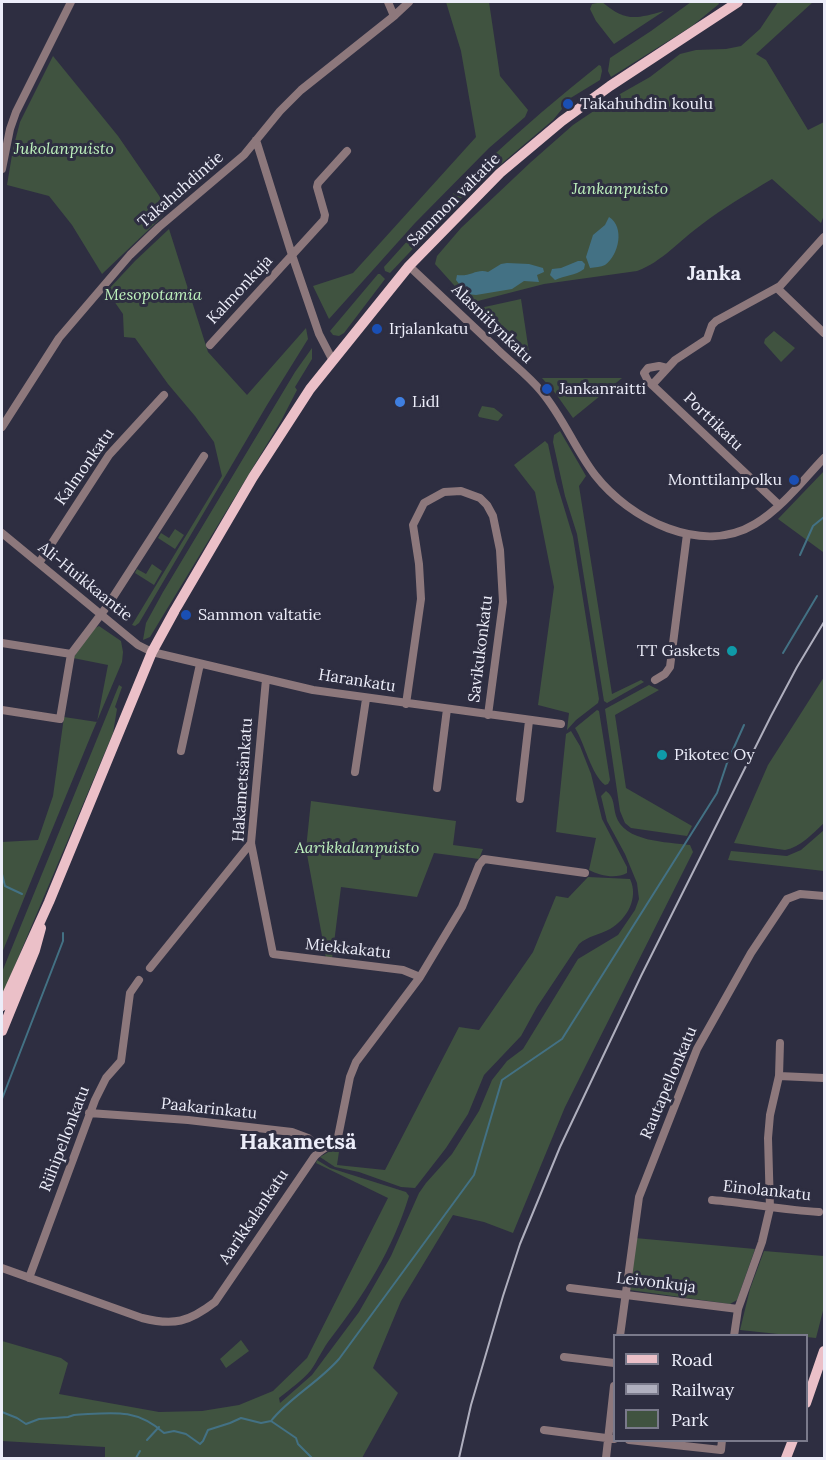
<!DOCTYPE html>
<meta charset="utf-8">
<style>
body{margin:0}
#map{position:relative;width:826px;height:1460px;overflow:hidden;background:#2e2e41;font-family:Lora,serif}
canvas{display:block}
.frame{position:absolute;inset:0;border:3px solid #ecedf9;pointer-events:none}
.legend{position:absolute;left:613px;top:1334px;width:195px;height:108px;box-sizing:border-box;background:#2e2e41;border:2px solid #7a7a8b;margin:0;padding:8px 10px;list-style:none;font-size:18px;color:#ecedf9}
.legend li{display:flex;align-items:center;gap:12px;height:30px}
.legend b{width:30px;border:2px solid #7a7a8b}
</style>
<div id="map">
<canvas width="826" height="1460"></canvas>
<div class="frame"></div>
<ul class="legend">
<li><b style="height:8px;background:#ebc0c8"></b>Road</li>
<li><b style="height:8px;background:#afafbe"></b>Railway</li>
<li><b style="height:16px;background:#405340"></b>Park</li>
</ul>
</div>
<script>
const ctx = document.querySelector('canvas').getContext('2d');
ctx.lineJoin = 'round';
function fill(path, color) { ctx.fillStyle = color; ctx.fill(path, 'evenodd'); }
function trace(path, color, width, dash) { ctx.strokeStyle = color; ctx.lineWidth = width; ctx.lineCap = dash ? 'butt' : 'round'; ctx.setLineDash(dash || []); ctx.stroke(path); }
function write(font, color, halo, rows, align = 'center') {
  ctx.font = font + ' Lora,serif'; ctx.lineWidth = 6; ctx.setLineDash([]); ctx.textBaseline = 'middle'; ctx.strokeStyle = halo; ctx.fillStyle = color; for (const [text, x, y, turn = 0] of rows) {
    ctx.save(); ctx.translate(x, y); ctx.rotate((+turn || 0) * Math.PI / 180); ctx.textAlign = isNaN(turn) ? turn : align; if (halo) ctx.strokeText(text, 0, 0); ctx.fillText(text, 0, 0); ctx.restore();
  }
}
const green = new Path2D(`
 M446 2H489L500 76 528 110 525 117 489 148 415 223 329 319 313 286 353 273 476 137 461 51Z
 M602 2C626 22 635 19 664 11L614 44 596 21 590 9 592 4Z
 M691 2H718L719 4 692 26 611 77 608 71 610 58 651 31Z
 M778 2H813L756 54 766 60 808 130 824 122V215L821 223 772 179C747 194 723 208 701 225 680 240 662 262 637 271L544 284 470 303 435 264 437 256 461 228 531 162 573 125 613 98 650 77 680 54 696 50 726 49 741 46 760 29Z
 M53 56 118 136 160 197 163 216 102 274 72 225 49 196 7 185 13 149 20 122Z
 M599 65 601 66 602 71 600 80 564 102 561 105 562 109 553 120 460 199 390 273 385 271 384 267C449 193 521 127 599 65Z
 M169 229 208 352 247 395 306 328 308 339 267 405 139 623 135 626 132 625 222 476 214 442 195 416 168 384 135 338 124 337 123 314 107 291 135 261Z
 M378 274H380L385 279 344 333 339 336 333 335 330 331Z
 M521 299 530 359 478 313 480 308Z
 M774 331 795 348 781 362 764 343 765 339Z
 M312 348V359L295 387 297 390 281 421 150 637 143 640 146 623 163 592 295 372Z
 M542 378H622L573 418 556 394Z
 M482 406 494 408 503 415 498 421 479 417 478 415Z
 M560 431 586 476 579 486 612 694 641 680 644 682 607 703 604 701 577 534 565 496 553 442 554 435Z
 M545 441 548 444 556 481 573 537 599 699 598 703 576 720 567 730 569 713 538 705 554 587 535 492 514 465Z
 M824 471V551L823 552 778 519Z
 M175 529 184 535 175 549 158 538 161 533 169 538Z
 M152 564 162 571 154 585 135 573 137 569 146 574Z
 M99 626 121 641 123 652 122 662C81 758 41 856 2 953V842L38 840 53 796 64 717 97 722 108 665 73 658 93 629Z
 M824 677V823C812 834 801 847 785 850L734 843 768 765Z
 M119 685 122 687 115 707 117 709 113 733 2 996V972Z
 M649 685 659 690 615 715 626 788 692 826 687 836 631 828 625 823 620 811 605 709Z
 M597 710 599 711 610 780 608 784 605 785C591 774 585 744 575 728Z
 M571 731 580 746 591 774 602 819 627 867V873C616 879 600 876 589 870L596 838 556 832 566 734Z
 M606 791C615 797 613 807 616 816 624 842 667 842 690 845L693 852 565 1107 513 1233 484 1222 453 1215 401 1301 373 1368 398 1393 362 1458H105V1447L2 1441V1341L61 1358 68 1363 59 1394 159 1412 202 1411 239 1405 273 1391 307 1358 388 1198 316 1163 317 1160 330 1168 406 1192 409 1196C393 1249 364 1295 331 1338 323 1348 318 1360 311 1370 302 1381 290 1389 279 1398L280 1403 312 1375 359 1312 391 1256 419 1193 426 1183 452 1154 479 1111 492 1080 507 1061 523 1049 578 959 618 935 635 910 639 899 637 883 625 854 607 821 601 796Z
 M311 801 456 821 453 845 483 849 479 859 434 853 417 897 341 887 332 959 326 958 306 849Z
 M824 830V871L728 860 731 851 787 856 801 850Z
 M588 877 630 879C639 898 627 919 610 929 599 935 588 936 579 944L537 1007 521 1036 484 1075 468 1114 446 1148 415 1188 401 1187 359 1172 335 1167 320 1157 340 1145 337 1165 385 1170 459 1027 479 1030 533 952 556 896 568 898Z
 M635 1238 755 1249 737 1300 730 1304 630 1290Z
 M764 1251 824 1256V1307L816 1338 740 1330 750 1289Z
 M241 1340 249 1351 226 1368 220 1359Z`);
const water = new Path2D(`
 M609 217C625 227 619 255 605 265 601 267 595 267 590 268L586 257 593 235 605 225Z
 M578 261H582L585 264 584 269C575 276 565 275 555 280L550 275 552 269 561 268Z
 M507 263 529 264 543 268 544 272 537 275 539 282 524 281 512 289 476 295 467 294 456 280 457 275C471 277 477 268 488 272L501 264Z`);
const stream = new Path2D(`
 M800 555 813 526 824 517
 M783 653 817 596
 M2 874 5 886 22 894
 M2 1099 63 941V933
 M2 1412 17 1418 26 1424 39 1419 68 1417 74 1415C111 1413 135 1407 164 1433L174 1431 186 1434 200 1444 203 1441 208 1430 230 1423 241 1418 261 1423 271 1421 296 1438 298 1444 312 1458
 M271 1421C290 1397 318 1383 339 1359L474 1175 502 1080 562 1039 717 793 727 763 744 725
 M147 1440 159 1427
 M136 1458 140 1451`);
const minor = new Path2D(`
 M388 2 394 16
 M256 140 292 255 319 334 332 359
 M2 169 10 129 16 112 71 2
 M409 266C438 293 466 320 495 347 510 362 528 375 541 391 563 417 575 449 595 475 630 520 702 556 755 524 782 508 803 480 824 458
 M777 288 824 333
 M210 345 324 220 325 215 317 187 318 183 347 151
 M667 368 659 366 648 368 644 373 648 381 779 505
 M652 385 675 360 707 339 712 325 716 321 780 286 824 237
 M2 427 59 338 130 255 159 227 244 155 280 111 301 90 394 16 409 2
 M2 533 138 645 152 652 313 690 561 724
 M39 563 109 455 164 395
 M2 643 71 654
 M266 679 251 843 273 954 403 970 420 977
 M655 680 665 674 670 667 687 534
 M406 704 421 599 419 564 413 525 424 503 444 492 461 491 480 498 487 505 493 516 500 550 503 602 488 715
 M2 710 60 719 71 654 108 605 204 456
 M181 751 200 664
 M355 772 366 699
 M437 788 447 709
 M520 799 529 721
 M150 968 251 843
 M779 1076 824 1078
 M89 1113 188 1120 292 1132 308 1138 320 1149
 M712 1200C748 1203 783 1210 819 1212
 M2 1268 142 1318C174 1326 189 1322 215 1302L314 1157C321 1148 332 1146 338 1137L350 1077 356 1062 420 977 462 907 479 865 484 859 585 873
 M29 1278 95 1100 106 1078 121 1061 130 993 139 980
 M570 1288 738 1309
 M620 1336 639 1197 697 1049 751 953 787 899 800 894 824 896
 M734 1336 738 1309 762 1242 770 1208 768 1138 770 1115 779 1076 780 1043
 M564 1357 614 1363
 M544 1430 614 1439
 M629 1440 721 1450 722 1440
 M606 1458 614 1386`);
const major = new Path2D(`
 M2 1006 49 902 152 652 175 610 253 477 310 389 409 266 500 173 562 121 610 86 738 2
 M2 1031 35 950 41 928
 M806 1403 824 1351
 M786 1458 793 1440`);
const rail = new Path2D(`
 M459 1458 471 1405 503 1296 520 1244 560 1147 641 976 771 716 797 667 824 622`);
const markers = [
 [568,104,6,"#1a4fb4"],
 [377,329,6,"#1a4fb4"],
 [547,389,6,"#1a4fb4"],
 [400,402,6,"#3f7fe0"],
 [794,480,6,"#1a4fb4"],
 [186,615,6,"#1a4fb4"],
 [732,651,6,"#0f9aa8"],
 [662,755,6,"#0f9aa8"]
];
const poiNames = [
 ["Takahuhdin koulu",580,104],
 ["Irjalankatu",389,329],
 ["Jankanraitti",559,389],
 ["Lidl",412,402],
 ["Monttilanpolku",782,480,"right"],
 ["Sammon valtatie",198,615],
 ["TT Gaskets",720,651,"right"],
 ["Pikotec Oy",674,755]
];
const parkNames = [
 ["Jukolanpuisto",64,149],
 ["Jankanpuisto",620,189],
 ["Mesopotamia",153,295],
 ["Aarikkalanpuisto",357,848]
];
const streetNames = [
 ["Takahuhdintie",181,190,-41],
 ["Sammon valtatie",454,200,-45],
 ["Kalmonkuja",240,290,-47],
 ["Alasniitynkatu",492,324,44],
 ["Porttikatu",713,422,44],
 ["Kalmonkatu",85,467,-55],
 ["Ali-Huikkaantie",85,582,39],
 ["Savikukonkatu",481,649,-83],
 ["Harankatu",357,681,9],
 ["Hakametsänkatu",243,780,-86],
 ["Miekkakatu",348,949,6],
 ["Rautapellonkatu",669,1083,-67],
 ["Paakarinkatu",209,1109,6],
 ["Riihipellonkatu",65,1139,-69],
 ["Einolankatu",767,1191,6],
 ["Aarikkalankatu",254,1217,-56],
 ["Leivonkuja",656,1283,7]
];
const quarterNames = [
 ["Janka",714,274]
];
const districtNames = [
 ["Hakametsä",298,1143]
];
fill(green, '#405340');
fill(water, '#437184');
trace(stream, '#437184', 2);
trace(minor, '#8d787c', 8);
trace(major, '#ebc0c8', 10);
trace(rail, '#afafbe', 2);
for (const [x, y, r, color] of markers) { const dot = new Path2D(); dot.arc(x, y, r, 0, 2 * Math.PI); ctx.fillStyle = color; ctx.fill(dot); trace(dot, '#2e2e41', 2); }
write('16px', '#ecedf9', '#2e2e41', poiNames, 'left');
write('italic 16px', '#bef2bd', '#2e2e41', parkNames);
write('16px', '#ecedf9', '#2e2e41', streetNames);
write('bold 20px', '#ecedf9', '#2e2e41', quarterNames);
write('bold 22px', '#ecedf9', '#2e2e41', districtNames);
</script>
